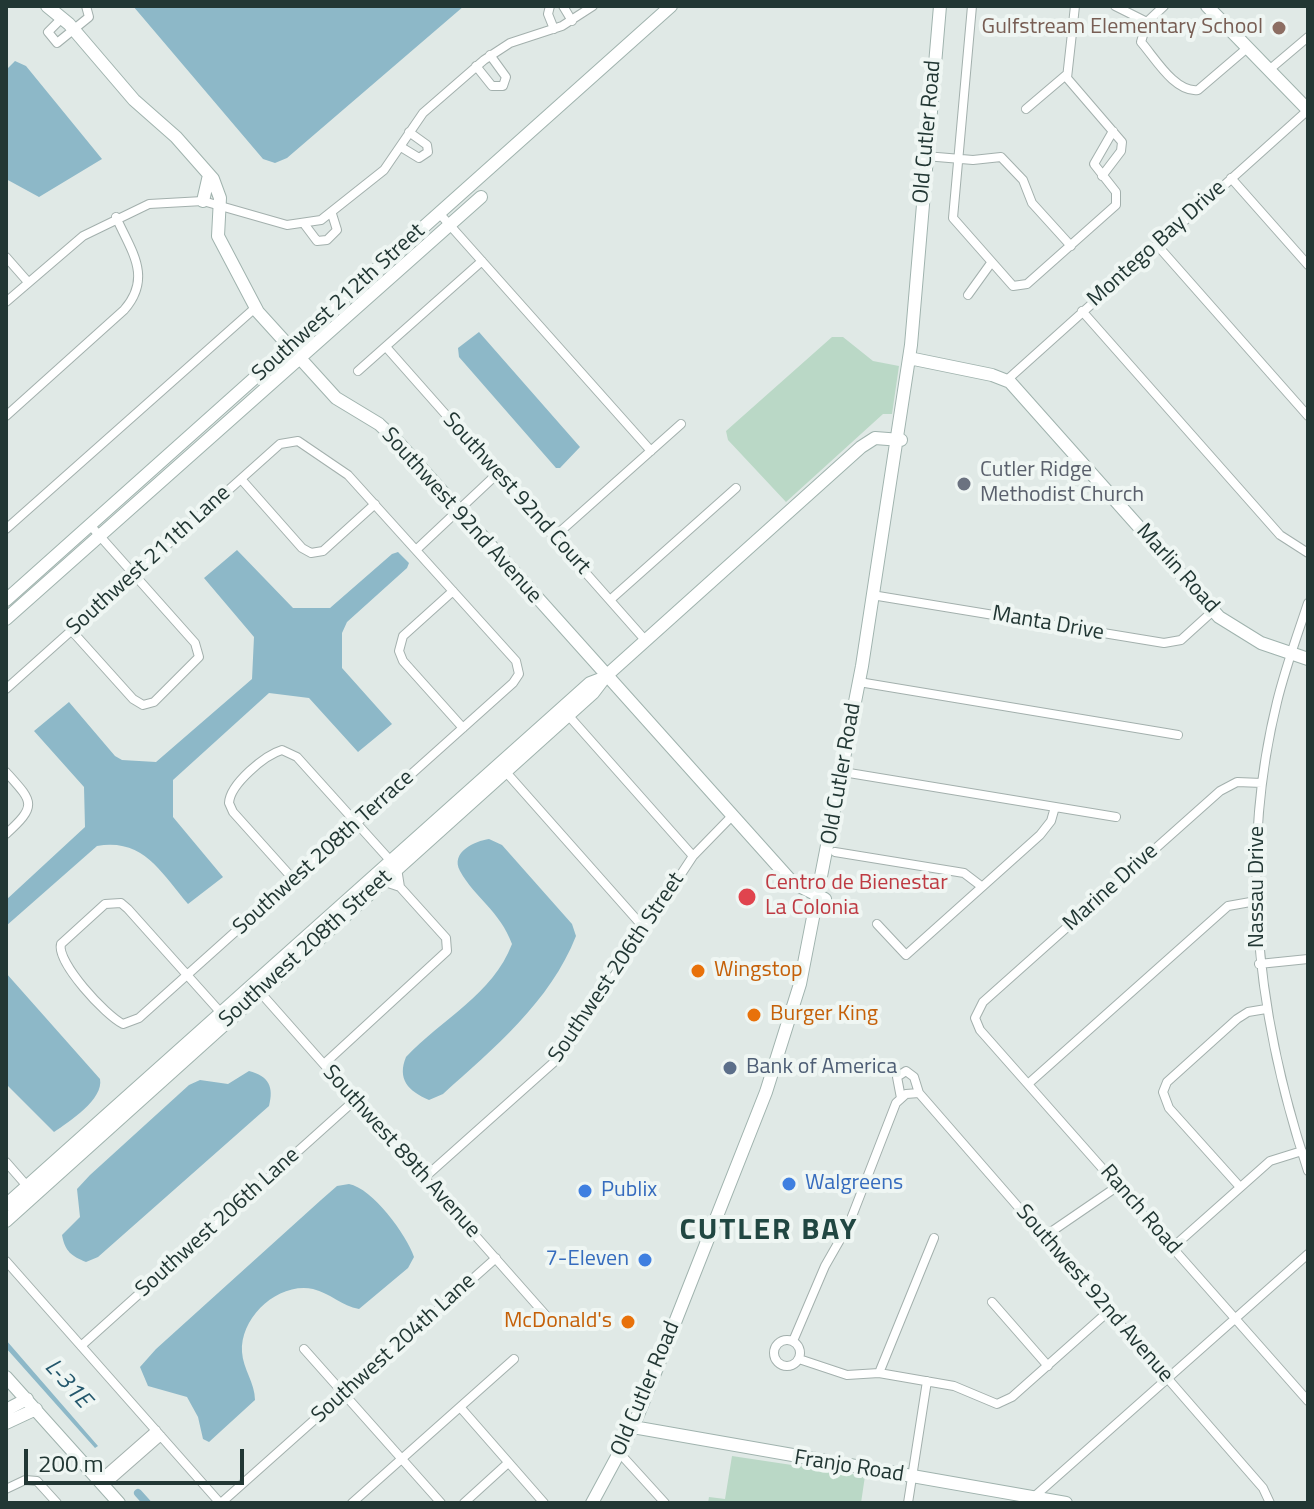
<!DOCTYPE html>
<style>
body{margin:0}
#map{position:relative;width:1314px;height:1509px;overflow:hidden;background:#e0e9e6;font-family:"Titillium Web",sans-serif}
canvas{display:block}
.frame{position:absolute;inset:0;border:8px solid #223734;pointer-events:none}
.scale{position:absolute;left:24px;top:1449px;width:220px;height:36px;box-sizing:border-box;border:4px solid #223734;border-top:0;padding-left:10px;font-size:24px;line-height:28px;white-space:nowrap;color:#223734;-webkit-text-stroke:6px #eff6f3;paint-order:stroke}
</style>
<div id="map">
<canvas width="1314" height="1509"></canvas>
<div class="frame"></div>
<div class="scale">200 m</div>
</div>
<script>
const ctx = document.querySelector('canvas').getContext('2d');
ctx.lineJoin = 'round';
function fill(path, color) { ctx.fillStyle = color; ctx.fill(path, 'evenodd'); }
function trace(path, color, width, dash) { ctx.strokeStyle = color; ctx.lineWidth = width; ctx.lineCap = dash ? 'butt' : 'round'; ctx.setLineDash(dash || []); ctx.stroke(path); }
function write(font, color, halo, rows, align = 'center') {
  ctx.font = font + ' "Titillium Web",sans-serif'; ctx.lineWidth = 8; ctx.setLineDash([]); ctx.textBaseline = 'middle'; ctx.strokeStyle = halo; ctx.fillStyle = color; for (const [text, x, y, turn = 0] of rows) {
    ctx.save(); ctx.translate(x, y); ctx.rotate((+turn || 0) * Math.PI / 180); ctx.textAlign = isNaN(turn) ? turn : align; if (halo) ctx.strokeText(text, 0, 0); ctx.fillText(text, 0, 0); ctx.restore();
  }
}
const green = new Path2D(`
 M832 337H843L873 361 899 366 892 414H883L786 502 728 440 726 431Z
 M732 1456 865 1476 861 1503H708L709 1497 725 1499Z`);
const water = new Path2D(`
 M133 6H464L287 158 275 163 263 159Z
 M15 61 26 66 102 159 39 197 6 179V70Z
 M479 332 580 447 560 468H556L459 357 458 348Z
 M237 550 293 608H330L392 554 398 552 409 563 407 568 347 622 342 633V668L392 724 358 752 309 698 269 693 173 780V817L223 877 188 904C161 873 144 838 97 846L6 926V900L85 827 84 787 34 731 69 702 115 756 122 760 156 762 252 679 254 637 204 578Z
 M489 839 502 845 572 924 576 936C550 1002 494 1048 443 1094L429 1100C408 1091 397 1079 406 1057 442 1019 493 994 512 944 500 911 475 898 460 871 450 852 475 841 489 839Z
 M6 973 100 1079C104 1099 69 1122 54 1132L6 1084Z
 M249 1071C269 1076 274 1087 269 1106L98 1257 86 1262C72 1256 65 1252 62 1235L80 1217 77 1189 90 1175 189 1085 200 1080 228 1084Z
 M349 1184C372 1188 407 1235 414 1257L408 1268 359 1309C342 1306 330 1293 313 1289 278 1282 240 1317 242 1352 243 1369 255 1383 255 1400L209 1442 203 1439 198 1417 187 1397 148 1386 140 1367 156 1349 321 1200 337 1186Z
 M6 1340 98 1446 95 1448 6 1348Z`);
const canal = new Path2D(`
 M138 1493 147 1503`);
const street = new Path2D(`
 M550 6 548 14 554 29
 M563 6 572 21
 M972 6 953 218 1013 286 1027 284 1116 205V192L1094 164 1113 131
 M1075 6 1067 78 1122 142 1121 151 1102 176
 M1115 6 1147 22 1141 42C1155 58 1175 93 1198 90L1246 49
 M62 18 48 32 57 43 89 17 86 6
 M1147 22 1164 6
 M476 66 492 86H503L506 77 490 55
 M1269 70 1308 37
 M1026 109 1066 75
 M401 147 419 158 428 152 427 145 409 132
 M925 156 973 160 1001 157 1023 180 1032 203 1071 246
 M1231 178 1308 265
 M439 213 651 451
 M305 225 317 241 327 240 337 230 332 214
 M1157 245 1308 416
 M6 257 28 282
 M968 295 991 263
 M6 302 83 236 149 204 203 201 287 225 321 220 384 170 423 113 484 60 510 43 562 26 593 6
 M1082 311 1280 535 1308 553
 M386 347 646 641
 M358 371 482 261
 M1007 380 1308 110
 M6 416 124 310C153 277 131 251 116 217
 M241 479 302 548 311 553 323 551 375 504
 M6 529 255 308
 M554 537 681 424
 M416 550 498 473
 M453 591 403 636 399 651 403 661 463 728
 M872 595 1164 643 1181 640 1213 611
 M610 600 736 488
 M1308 603C1297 636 1285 669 1277 702 1238 860 1257 1018 1308 1171
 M71 630 133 699 143 705 154 702 199 657 195 643 90 525
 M859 682 1178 735
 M6 689 280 444 298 441 348 475 516 661 519 674 513 683 187 975 139 1018 123 1024C106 1016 56 962 61 944L105 904 121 903 128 909 222 1014
 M568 715 693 856
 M505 771 645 929
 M6 772C33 802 38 805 6 834
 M843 772 1116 817
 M1262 783 1237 782 1220 791 983 1002 975 1018 980 1030 1308 1401
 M835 852 964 873 981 886
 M294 880 233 812 229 803C230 784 265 755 282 750L297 757 397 868 400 887
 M877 924 906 955 1040 835 1051 821 1055 807
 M1259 964 1308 959
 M259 991 550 1320
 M324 1064 447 951 446 938 400 887 382 881
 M1028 1084 1228 906 1256 901
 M901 1098 897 1077 906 1071 914 1077 919 1093
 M6 1162 27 1186
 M424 1178 562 1055 693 856 732 816
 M1240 1187 1169 1108 1163 1092 1167 1082 1237 1019 1248 1012 1266 1009
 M1045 1236 1118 1186
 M1172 1248 1270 1161 1302 1151
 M6 1261 220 1503
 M992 1302 1048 1366
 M774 1353a13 13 0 1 1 26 0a13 13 0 1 1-26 0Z
 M793 1341 825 1266 849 1224 896 1103 906 1094 919 1093 1263 1488 1270 1503
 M81 1346 355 1100
 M304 1349 441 1503
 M799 1359 847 1375 879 1373 954 1386 997 1404 1012 1397 1110 1310
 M879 1373 934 1238
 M460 1407 544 1503
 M625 1459 665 1503
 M99 1480 156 1430
 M104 1486 161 1436
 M6 1489 25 1480 37 1481 57 1503
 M221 1503 496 1258
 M352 1503 514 1359
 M464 1503 508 1463
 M908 1503 927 1381
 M1027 1503 1308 1254`);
const secondary = new Path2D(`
 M47 6 69 24 134 100 176 137 213 179 220 198 218 236 258 312 336 398 379 424 398 442 793 883 825 899
 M1207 6 1308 110
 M203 201 209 175
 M909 358 992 375 1010 382 1219 617 1261 643 1308 659
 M6 600 671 6
 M6 619 481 197
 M6 1205 552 717 590 683 603 678
 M6 1221 593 693 606 676 861 447 875 438 901 440
 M6 1377 119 1503
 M6 1410 27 1399
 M6 1423 36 1409
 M633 1427 1066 1503
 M592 1503 633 1427 657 1368 766 1092 800 984 862 666 911 345 940 6`);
const markers = [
 [1279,28,8,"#8d6e63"],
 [964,484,8,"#6b7280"],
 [747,897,10,"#e0444e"],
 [698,971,8,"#e8710a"],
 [754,1015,8,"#e8710a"],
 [730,1068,8,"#5c6f8a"],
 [789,1184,8,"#3f7fe0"],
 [585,1191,8,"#3f7fe0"],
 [645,1260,8,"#3f7fe0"],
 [628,1322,8,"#e8710a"]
];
const educationNames = [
 ["Gulfstream Elementary School",1263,28]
];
const streetNames = [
 ["Old Cutler Road",928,132,-85],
 ["Montego Bay Drive",1157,244,-42],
 ["Southwest 212th Street",339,303,-42],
 ["Southwest 92nd Court",516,494,48],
 ["Southwest 92nd Avenue",461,516,48],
 ["Southwest 211th Lane",149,561,-42],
 ["Marlin Road",1177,569,48],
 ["Manta Drive",1048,624,10],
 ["Old Cutler Road",842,774,-80],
 ["Southwest 208th Terrace",324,853,-42],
 ["Nassau Drive",1258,887,-90],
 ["Marine Drive",1111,888,-42],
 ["Southwest 208th Street",306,949,-42],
 ["Southwest 206th Street",617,968,-56],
 ["Southwest 89th Avenue",401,1152,48],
 ["Ranch Road",1140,1210,49],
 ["Southwest 206th Lane",218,1223,-42],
 ["Southwest 92nd Avenue",1094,1294,49],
 ["Southwest 204th Lane",394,1349,-42],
 ["Old Cutler Road",646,1389,-67],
 ["Franjo Road",849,1467,9]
];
const worshipNames = [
 ["Cutler Ridge",980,471],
 ["Methodist Church",980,496]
];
const healthNames = [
 ["Centro de Bienestar",765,884],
 ["La Colonia",765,909]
];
const foodNames = [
 ["Wingstop",714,971],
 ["Burger King",770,1015],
 ["McDonald's",612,1322,"right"]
];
const serviceNames = [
 ["Bank of America",746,1068]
];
const shopNames = [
 ["Walgreens",805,1184],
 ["Publix",601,1191],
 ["7-Eleven",629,1260,"right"]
];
const waterNames = [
 ["L-31E",67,1384,48]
];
const districtNames = [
 ["CUTLER BAY",769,1232]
];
fill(green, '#bad8c6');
fill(water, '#8db8c8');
trace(canal, '#8db8c8', 8);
trace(street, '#a3b0ad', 10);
trace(secondary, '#a0b3ae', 14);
trace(street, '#fff', 8);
trace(secondary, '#fff', 12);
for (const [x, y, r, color] of markers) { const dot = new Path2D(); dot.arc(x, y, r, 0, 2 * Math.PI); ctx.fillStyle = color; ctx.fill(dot); trace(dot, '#eff6f3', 3); }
write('22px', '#785e54', '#eff6f3', educationNames, 'right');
write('22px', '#223734', '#eff6f3', streetNames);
write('22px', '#5b616d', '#eff6f3', worshipNames, 'left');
write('22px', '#be3a42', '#eff6f3', healthNames, 'left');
write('22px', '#c56008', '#eff6f3', foodNames, 'left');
write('22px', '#4e5e75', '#eff6f3', serviceNames, 'left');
write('22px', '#366cbe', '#eff6f3', shopNames, 'left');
write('italic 24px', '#23576c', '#eff6f3', waterNames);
ctx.letterSpacing = '2px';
write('bold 30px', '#214742', '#eff6f3', districtNames);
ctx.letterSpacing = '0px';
</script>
